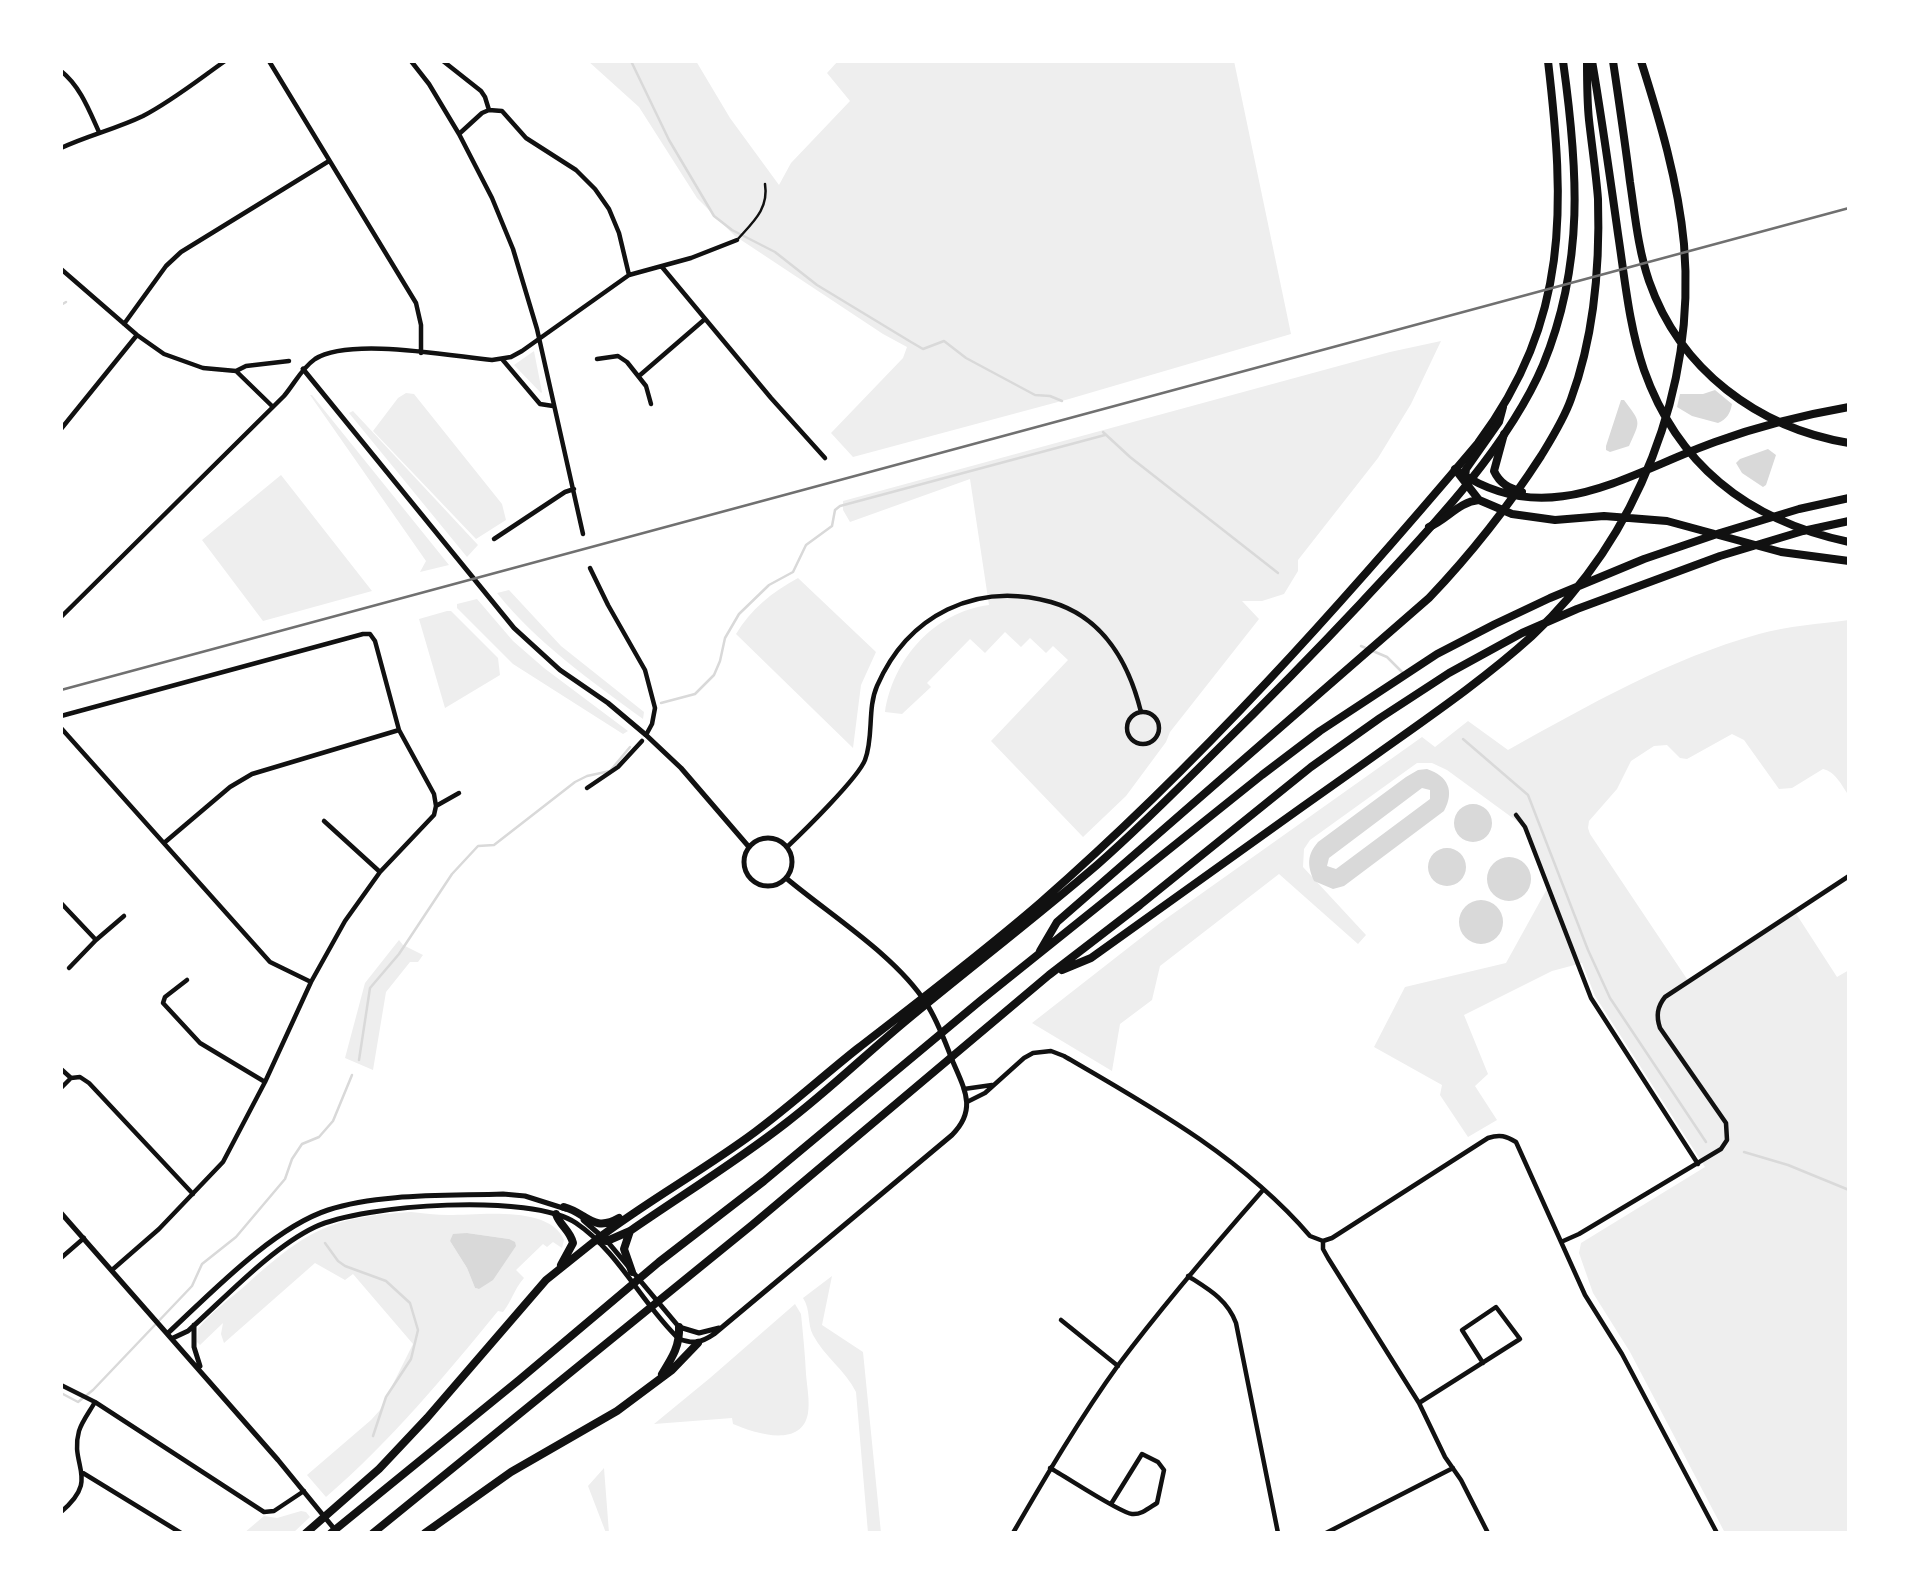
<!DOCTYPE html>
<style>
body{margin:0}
#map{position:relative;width:1910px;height:1594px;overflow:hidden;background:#fff;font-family:Barlow,sans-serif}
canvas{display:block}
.frame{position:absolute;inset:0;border:63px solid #fff;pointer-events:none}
</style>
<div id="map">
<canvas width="1910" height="1594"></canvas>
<div class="frame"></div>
</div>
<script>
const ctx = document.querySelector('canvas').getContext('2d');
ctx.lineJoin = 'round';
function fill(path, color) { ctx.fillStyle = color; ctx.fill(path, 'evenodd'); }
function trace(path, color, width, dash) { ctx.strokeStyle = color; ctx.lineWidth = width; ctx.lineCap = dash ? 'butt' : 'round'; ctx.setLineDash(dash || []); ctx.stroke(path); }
const green = new Path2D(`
 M588 61H696L730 118 779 185 791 163 850 101 827 73 838 61H1234L1291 334 1069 399 853 457 831 433 903 358 907 347 883 334 735 236 697 198 639 107Z
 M1441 341 1411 404 1378 458 1298 560V571L1284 594 1262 601H1242L1259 619 1170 732 1166 742 1126 796 1083 837 991 741 1068 660 1053 646 1046 653 1030 638 1021 647 1005 632 985 653 970 639 927 683 931 687 902 714 885 712C893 659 934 612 989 605L970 479 850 522 843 510V501L1390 352Z
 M534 351 542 392 541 393 514 365Z
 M406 393 414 394 502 504 506 520 476 539 373 431 398 398Z
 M310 395H312L449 565 420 572 426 561Z
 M353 411 478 545 467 557 349 413Z
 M281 475 292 489 372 591 263 621 202 540Z
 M798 578 876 652 861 685 853 748 736 634C751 609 772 592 798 578Z
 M509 590 561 646 644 712 643 719C590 680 538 644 497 593Z
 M477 599 513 641 544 668 628 731 623 734 513 664 457 608V604Z
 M447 611H451L498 658 500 675 445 708 419 619Z
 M1849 620V796C1842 786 1836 772 1823 769L1792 788 1779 789 1744 740 1732 734 1687 759 1680 758 1667 745 1654 746 1631 761 1617 789 1589 821 1588 828 1590 834 1689 982 1795 912 1837 977 1849 970V1533H1725L1630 1352 1593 1293 1579 1253 1581 1243 1705 1167 1595 996 1582 963 1552 971 1464 1015 1488 1074 1475 1086 1497 1120 1468 1137 1440 1095 1442 1085 1374 1047 1405 987 1506 963 1548 887 1525 827 1447 770 1432 763H1417L1310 840 1304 849 1303 867 1366 935 1358 944 1279 874 1160 966 1152 1000 1120 1024 1112 1071 1032 1023 1160 923 1422 737 1435 747 1468 721 1508 750C1589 705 1669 659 1759 634 1788 626 1819 624 1849 620Z
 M399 940 403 945 423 955 418 962H410L386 992 373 1070 345 1058 365 983Z
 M411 1212C423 1213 436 1215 449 1215 479 1215 550 1205 564 1240L562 1248 553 1242 547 1247 543 1244 516 1270 524 1278C514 1289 512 1301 503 1312L498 1311C443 1378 392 1440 326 1497L307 1475 371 1420 380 1410 413 1344 353 1274 345 1280 315 1263 224 1343 221 1334 223 1323 200 1345 197 1342 198 1329C211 1312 230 1299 246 1285 306 1231 329 1217 411 1212ZM467 1233 509 1239 479 1289 475 1288 467 1268 450 1241Z
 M832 1276 822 1325 863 1352 881 1533H868L856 1392C845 1370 824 1356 813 1335 807 1324 811 1310 803 1298Z
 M795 1304 801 1314C803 1334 805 1354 806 1374 807 1387 810 1401 808 1413 802 1449 754 1433 733 1424L732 1418 654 1424 710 1378Z
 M604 1468 609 1533H606L588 1486Z
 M301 1511 306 1512 310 1517 293 1533H244L264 1516 277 1518Z`);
const water = new Path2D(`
 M1715 390 1732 404C1730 414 1727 419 1718 423L1692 416 1677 407 1680 394H1703Z
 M1621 400H1624C1641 423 1641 420 1629 446L1610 452 1606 450V446Z
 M1768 449 1776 455 1766 485 1763 487 1742 473 1736 463 1740 459Z
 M1427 769C1448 776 1455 791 1444 811L1344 886 1333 889 1314 881C1307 865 1307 855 1318 842L1406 777 1418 770ZM1422 788 1430 790V799L1336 869 1327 866 1329 858Z
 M1454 823a19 19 0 1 1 38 0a19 19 0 1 1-38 0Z
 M1428 867a19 19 0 1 1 38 0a19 19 0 1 1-38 0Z
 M1487 879a22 22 0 1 1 44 0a22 22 0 1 1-44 0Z
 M1459 922a22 22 0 1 1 44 0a22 22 0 1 1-44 0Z
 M467 1233 509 1239 515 1242 516 1246 493 1280 479 1289 475 1288 467 1268 450 1241 453 1234Z`);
const stream = new Path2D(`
 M631 61 669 140 714 216 732 230 775 252 817 285 911 342 923 349 944 341 966 358 1035 395 1050 396 1062 401
 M61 305 66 302
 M1103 432 1130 457 1278 573
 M1361 646 1387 657 1402 672
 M661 703 695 694 714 675 720 661 725 638 739 614 769 585 793 572 806 545 832 526 835 510 840 506 1105 435
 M1463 739 1528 795 1588 950 1610 998 1706 1142
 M359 1060 370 988 399 954 452 874 478 846 494 845 575 782 587 776 610 771 630 747
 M1744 1152 1788 1165 1849 1190
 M325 1243 338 1261 345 1266 386 1281 410 1303 418 1330 411 1359 386 1397 373 1436
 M61 1393 78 1402 93 1390 192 1286 202 1264 236 1237 285 1179 292 1159 302 1144 319 1137 333 1121 352 1075`);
const service = new Path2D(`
 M737 240C753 222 769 209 765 184`);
const minor = new Path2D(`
 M269 61 416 303 421 325V353
 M411 61 429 84 459 134 492 198 513 249 537 329 583 534
 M443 61 481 91 485 97 489 110 502 111 526 138 576 170 595 189 609 209 619 233 629 275
 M61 71C80 86 89 110 99 132
 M459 134 482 113 489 110
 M61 148C89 135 116 129 143 116 172 101 198 80 225 61
 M662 267 771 398 825 458
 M61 269 137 335 164 354 203 368 236 371 273 407
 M124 324 166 266 181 252 329 161
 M502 359 540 404 553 406
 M597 359 618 356 627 362 646 386 651 404
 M236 371 246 366 289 361
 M639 376 705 319
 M61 429 137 335
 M494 539 565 492 574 489
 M590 568 608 605 645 670 655 708 652 724 646 735
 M61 617 284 396C295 383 301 369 315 359 350 337 450 356 492 360L511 357 522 351 629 275 691 258 737 240
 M1127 728a16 16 0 1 1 32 0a16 16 0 1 1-32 0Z
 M61 716 363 634H370L375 641 399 730 434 794 436 806
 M61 728 270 962 311 982
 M587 788 618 767 642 741
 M1516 815 1525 827 1591 998 1698 1164
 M324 821 380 872
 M164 843 230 787 252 774 399 730
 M787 847C803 832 858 778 865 760 874 737 867 709 877 686 908 615 976 581 1051 602 1103 617 1129 663 1141 712
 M61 903 96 940 124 916
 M69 968 96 940
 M187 980 165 997 163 1003 200 1043 265 1082
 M61 1069 71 1078
 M61 1088 71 1078 80 1077 89 1083 193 1194
 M964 1089 992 1085
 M967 1102 985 1093 1024 1058 1033 1053 1051 1051 1064 1056C1152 1107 1243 1158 1310 1236L1323 1241
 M1323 1241 1332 1238 1488 1138C1500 1134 1506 1136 1516 1142L1585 1295 1622 1354 1717 1533
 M1323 1241V1249L1328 1258 1419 1403 1445 1457 1461 1480 1488 1533
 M1561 1242 1579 1234 1721 1149 1727 1140 1726 1123 1660 1028C1656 1016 1657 1007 1665 997L1849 876
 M61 1258 84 1238
 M112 1270 159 1229 223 1162 265 1082 311 982 345 921 380 872 434 815 436 806 459 793
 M1188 1276C1208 1289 1227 1299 1236 1323L1278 1533
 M1061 1320 1118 1366
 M61 1385 95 1402 264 1512 274 1511 304 1491
 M1419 1403 1520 1339 1496 1307 1462 1330 1483 1363
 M1050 1468C1065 1476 1120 1513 1132 1514 1141 1515 1149 1508 1157 1503L1164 1470 1158 1462 1142 1454 1111 1504
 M83 1473 181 1533
 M61 1512C101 1478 69 1467 79 1431 82 1421 90 1411 95 1402
 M1013 1533C1046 1476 1080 1418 1119 1364 1164 1304 1213 1247 1263 1190
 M1326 1533 1453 1468`);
const tertiary = new Path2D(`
 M303 369 514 628 560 670 608 703 646 735 681 768 749 847
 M744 862a24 24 0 1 1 48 0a24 24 0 1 1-48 0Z
 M61 1213 278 1460 336 1531
 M583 1220 607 1241 679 1327 699 1333 719 1328
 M194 1325V1347L200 1366
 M168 1333C211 1293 273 1228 328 1210 379 1193 449 1196 503 1194L525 1196 566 1209
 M173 1338 188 1331C225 1298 271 1248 315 1227 363 1204 532 1193 576 1223 619 1252 642 1304 679 1339 693 1344 701 1343 714 1334L952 1135C977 1110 965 1090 953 1062 945 1042 938 1021 926 1003 895 955 830 915 786 878`);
const trunk = new Path2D(`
 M564 1207C587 1213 593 1233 619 1218
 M630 1231 624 1249 632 1272
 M596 1240 607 1241 630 1231C682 1195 736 1162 786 1123 828 1091 866 1054 907 1020 970 968 1035 918 1097 865 1138 829 1178 789 1217 750 1266 702 1314 653 1361 603 1424 535 1507 450 1543 365 1585 263 1578 168 1563 61
 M596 1240C647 1201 704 1170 755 1132 790 1106 823 1076 857 1049 919 1001 981 954 1040 903 1200 763 1341 605 1478 443 1570 319 1565 207 1548 61`);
const motorway = new Path2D(`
 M1592 61C1602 119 1610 177 1618 234 1625 280 1629 326 1644 370 1678 466 1750 521 1849 542
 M1613 61C1619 102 1625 142 1630 182 1635 215 1638 249 1649 281 1680 370 1758 428 1849 443
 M1504 434 1494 471C1500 484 1509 488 1522 492
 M1455 469 1479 500 1512 514 1555 520 1604 516 1667 521 1781 552 1849 561
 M1459 472C1549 532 1628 473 1715 442 1759 426 1803 415 1849 407
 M1465 477 1466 469 1499 422 1503 407
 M1429 527C1448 519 1458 502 1479 500
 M1040 951 1057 922 1429 598C1471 554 1508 507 1541 456 1552 438 1564 419 1571 399 1594 337 1600 265 1598 199 1596 173 1592 147 1589 120 1587 101 1587 81 1587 61
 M1062 970 1091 958C1182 893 1272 828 1363 764 1420 723 1480 683 1532 636 1638 537 1696 389 1684 244 1678 181 1660 121 1641 61
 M556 1214C560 1226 570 1230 573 1243L561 1265
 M662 1374C672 1358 680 1346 679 1327
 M306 1533 379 1469 427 1418 546 1280 596 1240
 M331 1533 519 1380 659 1262 764 1181 980 1001 1262 775 1320 731 1437 654 1495 624 1550 598 1644 559 1720 533 1799 509 1849 498
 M373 1533 752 1225 1049 975 1140 905 1311 767 1380 718 1449 673 1522 633 1577 609 1720 556 1803 531 1849 521
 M425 1533 511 1472 617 1411 672 1370 698 1343`);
const rail = new Path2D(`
 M61 690 1849 208`);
fill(green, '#eee');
fill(water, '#d9d9d9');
trace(stream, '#d9d9d9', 2.5);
trace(service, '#111', 2.5);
trace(minor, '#111', 4.5);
trace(tertiary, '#111', 5);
trace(trunk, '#111', 8);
trace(motorway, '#111', 8);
trace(rail, '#707070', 2.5);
</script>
